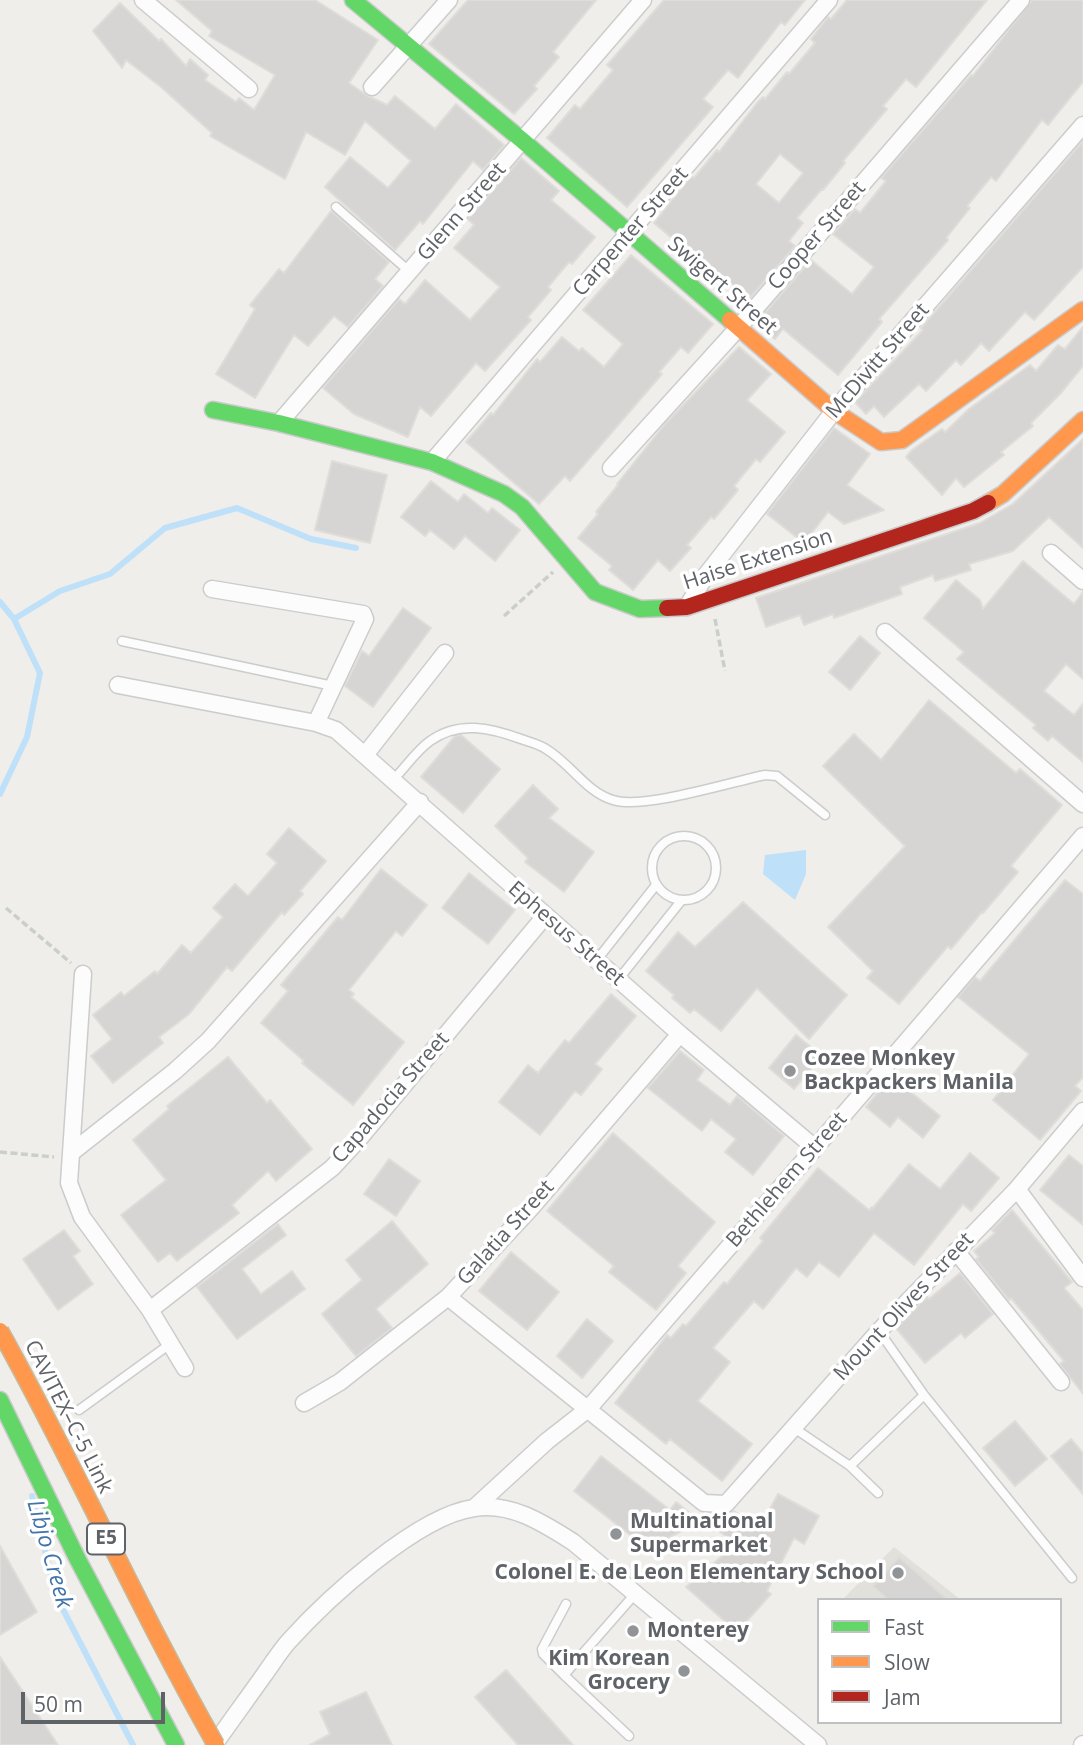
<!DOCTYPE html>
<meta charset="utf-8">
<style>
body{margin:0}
#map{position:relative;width:1083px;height:1745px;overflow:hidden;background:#efeeea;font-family:"Open Sans",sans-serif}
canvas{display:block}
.legend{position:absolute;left:817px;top:1598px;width:245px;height:126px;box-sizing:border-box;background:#fff;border:2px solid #bfc1c3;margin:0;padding:9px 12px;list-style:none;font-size:21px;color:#5f6368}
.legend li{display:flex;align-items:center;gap:14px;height:35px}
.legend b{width:35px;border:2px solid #bfc1c3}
.scale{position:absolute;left:21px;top:1692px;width:144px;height:32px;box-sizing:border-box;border:4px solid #5f6368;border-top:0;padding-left:9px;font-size:21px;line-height:24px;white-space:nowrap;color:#5f6368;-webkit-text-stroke:5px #fff;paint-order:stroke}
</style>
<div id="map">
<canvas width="1083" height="1745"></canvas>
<ul class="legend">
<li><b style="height:9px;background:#63d668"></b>Fast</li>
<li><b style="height:9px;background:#ff974d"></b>Slow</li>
<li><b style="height:9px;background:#b3261e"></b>Jam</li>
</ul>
<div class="scale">50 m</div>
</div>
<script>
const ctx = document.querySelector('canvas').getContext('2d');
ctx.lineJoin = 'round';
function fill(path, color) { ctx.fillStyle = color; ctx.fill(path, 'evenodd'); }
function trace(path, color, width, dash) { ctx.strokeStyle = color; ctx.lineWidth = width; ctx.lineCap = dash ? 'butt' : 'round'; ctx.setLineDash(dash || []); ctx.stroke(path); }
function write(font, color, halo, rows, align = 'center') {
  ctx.font = font + ' "Open Sans",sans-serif'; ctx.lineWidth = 7; ctx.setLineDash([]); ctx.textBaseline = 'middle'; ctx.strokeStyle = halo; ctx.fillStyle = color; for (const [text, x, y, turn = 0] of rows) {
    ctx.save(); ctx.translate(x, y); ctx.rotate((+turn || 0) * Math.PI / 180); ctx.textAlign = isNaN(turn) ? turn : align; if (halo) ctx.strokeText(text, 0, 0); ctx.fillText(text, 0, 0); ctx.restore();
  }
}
const education = new Path2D(`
 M894 1547 961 1600H842Z`);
const water = new Path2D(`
 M806 850V874L795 900 763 874 765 855Z`);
const stream = new Path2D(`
 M0 602 14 619 40 673 27 737 0 794
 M14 619 60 591 110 574 165 528 237 508 311 539 356 548
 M32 1496 56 1596 133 1745`);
const building = new Path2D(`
 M176 0H315L378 40 349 83 366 95 387 105 395 96 435 129 456 104 504 145 483 170 473 161 423 224 420 221 395 250 325 187 350 157 388 188 411 161 365 121 345 155 306 132 285 179 210 136 212 133 161 87 126 60 122 68 93 31 120 3 159 41 161 39 186 66 190 59 208 75 205 80 236 102 239 98 254 110 275 75 209 36 212 31Z
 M468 0H596L553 52 559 57 534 86 537 89 514 114 429 44Z
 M664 0H805L785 25 781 22 738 78 728 70 703 99 713 107 627 207 547 138 575 105 580 109 613 70 607 65Z
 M847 0H987L916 87 906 79 883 106 887 109 843 161 845 163 823 190 822 189 797 218 803 223 789 241 795 246 747 301 654 223 691 176 694 178 717 150 719 152 757 103 763 97 765 99 787 72 789 74 815 43 811 39 828 17 831 19ZM780 154 803 173 779 203 756 184Z
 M1032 0H1083V82L1048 125 1042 120 996 181 991 177 967 206 970 208 946 238 948 240 879 319 882 322 838 375 783 329 775 339 757 325V322L811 260 852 294 874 267 833 234 855 209 860 213 886 181 881 178 971 75 973 76Z
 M1083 141V267L1034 320 1025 312 989 351 981 343 961 365 956 360 926 391 919 384 884 417 874 406 866 414 855 402 923 330 921 328Z
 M521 158 559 191 551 200 595 237 572 264 569 262 548 287 551 290 528 317 531 320 485 371 476 363 431 416 420 407 408 437 354 414 323 388 399 299 405 304 425 280 470 320 500 287 454 248 474 225 468 219Z
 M331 211 389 262 375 279 383 286 348 327 334 316 308 346 294 335 255 398 216 374 255 309 250 305 279 269 284 273Z
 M631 255 713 324 688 353 681 347 659 372 662 374 570 481 565 476 539 504 466 442 491 413 493 415 537 359 540 362 562 337 579 351 582 348 604 367 623 344 583 310Z
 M1083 327V366L1060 394 1031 423 1033 426 1001 452 1004 455 964 487 956 478 942 495 906 457 912 450 942 429 945 432 969 409 1030 365 1036 371 1058 345 1065 349Z
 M739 347 771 374 747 400 785 432 760 462 756 459 734 486 738 490 714 519 711 517 687 545 691 548 670 571 658 560 633 590 609 570 612 566 578 538 598 514 596 512 618 485 617 484 665 424Z
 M834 428 870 454 847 485 884 510 844 524 828 512 804 543 767 514Z
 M1083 439V548L1049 517 1013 551 969 564 971 570 935 581 933 575 900 587 902 594 834 618 833 614 804 625 800 615 766 627 756 598 980 523 1013 504Z
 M332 461 387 475 370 543 315 530Z
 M431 481 458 502 464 494 488 513 492 508 520 530 495 561 465 536 454 549 430 530 425 536 401 517Z
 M1023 561 1074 604 1083 592V679L1066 664 1044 691 1074 715 1083 704V762L1052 736 1048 741 1033 728 1036 725 957 659 964 652 924 618 956 580 980 600 983 609Z
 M403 608 431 628 373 707 345 686 362 651 369 656Z
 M860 636 880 653 850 690 829 672Z
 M929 700 1016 773 1020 769 1062 805 1011 866 1018 872 983 913 982 912 951 949 948 946 899 1004 867 978 873 971 828 927 905 846 823 766 854 734 881 760Z
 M461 735 500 769 463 813 421 777 455 736Z
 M533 785 558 809 549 818 594 852 564 892 525 862 528 858 495 826Z
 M289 828 326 861 300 891 303 894 284 915 282 912 232 971 227 967 189 1014 159 1037 163 1043 113 1083 91 1056 112 1039 93 1015 121 992 124 996 155 971 157 974 182 945 191 953 223 917 213 908 235 884 248 896 277 863 267 854Z
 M381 869 427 905 402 936 396 931 349 990 354 994 351 997 404 1042 353 1105 302 1063 304 1061 261 1023 288 991 281 985 338 917 342 920Z
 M469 873 515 910 488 944 442 908Z
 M1065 880 1083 894V1077L1075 1086 1081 1091 1040 1140 993 1100 1029 1054 958 997 975 977 980 981Z
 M743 902 847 995 809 1039 757 988 721 1031 694 1009 690 1013 672 998 674 995 646 971 678 932 695 947Z
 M611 994 636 1016 595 1064 602 1069 581 1095 575 1091 540 1135 499 1102 528 1065 538 1073 565 1040 569 1043Z
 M796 1035 822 1056 794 1089 769 1068Z
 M680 1051 704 1070 697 1080 730 1105 737 1096 784 1136 753 1175 725 1152 736 1139 711 1119 702 1131 648 1088Z
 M228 1057 267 1103 270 1100 312 1149 276 1181 268 1171 232 1205 239 1213 177 1261 170 1253 158 1262 121 1215 166 1180 133 1140 169 1109 167 1106Z
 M891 1076 940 1116 923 1138 898 1117 890 1127 866 1107Z
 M613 1133 715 1222 678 1266 686 1273 656 1310 609 1272 614 1266 547 1211Z
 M970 1153 999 1178 971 1211 963 1204 914 1265 874 1233 839 1277 819 1262 807 1277 796 1268 763 1309 754 1301 713 1348 730 1362 698 1401 752 1444 722 1481 670 1439 666 1444 615 1403 667 1335 671 1338 683 1324 686 1326 724 1282 727 1284 763 1241 760 1238 818 1168 869 1210 872 1207 873 1208 909 1164 940 1189Z
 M1069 1155 1083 1166V1225L1040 1190Z
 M389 1159 420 1181 396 1216 364 1194Z
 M1012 1210 1072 1282 1064 1288 1083 1310V1394L1060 1364 1064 1361 1011 1298 1009 1300 976 1259 979 1257 974 1251 995 1233 992 1230Z
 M392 1221 428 1264 376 1309 392 1328 356 1356 322 1314 362 1280 346 1260Z
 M278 1224 286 1235 242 1269 261 1294 292 1271 305 1289 237 1339 197 1287Z
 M64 1230 80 1251 73 1256 93 1284 58 1310 23 1259Z
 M511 1252 559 1292 527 1330 479 1291Z
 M960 1273 993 1314 965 1338 961 1333 925 1363 896 1328 927 1297 929 1299Z
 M587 1319 613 1341 582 1378 557 1356Z
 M1015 1421 1047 1459 1015 1486 983 1448Z
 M1071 1439 1083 1453V1494L1051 1456Z
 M601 1456 670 1510 676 1502 700 1521 648 1549 574 1491Z
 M778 1494 819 1516 804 1544 794 1538 767 1591 771 1594 737 1632 686 1587 736 1544 719 1531 734 1511 759 1529Z
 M0 1546 37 1612 0 1635Z
 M899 1557 948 1600H888L873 1586Z
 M0 1657 58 1745H0Z
 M506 1670 573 1745H518L475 1697Z
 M366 1692 392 1745H310L330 1734 320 1712Z`);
const path = new Path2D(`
 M504 616 553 572
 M715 619 725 671
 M6 908 71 963
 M0 1152 54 1157`);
const lane = new Path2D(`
 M336 207 410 272
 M122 641 333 686
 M393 780C405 768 416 751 430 741 459 720 491 728 521 739 529 742 539 744 546 749 570 763 586 792 613 800 642 810 731 782 765 775L777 776 825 815
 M652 868a32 32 0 1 1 64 0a32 32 0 1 1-64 0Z
 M596 961 656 885
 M618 980 681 901
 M879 1331 924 1395 1072 1578
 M79 1410 170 1344
 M794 1428 850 1466 878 1493
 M850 1466 924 1395
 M564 1675 543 1654 542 1649 566 1604
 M629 1736 564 1675 635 1594`);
const street = new Path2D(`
 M143 0 249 89
 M372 87 449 0
 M279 423 643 0
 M432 462 829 0
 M611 468 739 327 1021 0
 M1051 553 1083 581
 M212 589 363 614 365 619 316 723
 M687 607 706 575 834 411 1083 125
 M885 632 1083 804
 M118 685 316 723 336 730 680 1034 815 1148
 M365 755 445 653
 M83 974 69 1183 82 1217 150 1310 185 1368
 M71 1153 175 1071 208 1041 420 802
 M1017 1189 1083 1278
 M956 1251 1061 1382
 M448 1297 704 1503 726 1504 879 1331 1017 1189 1083 1111
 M150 1310 332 1168 359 1139 545 916
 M304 1403 340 1382 448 1297 530 1209 680 1034
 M474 1508 547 1441 588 1409 815 1148 1083 836
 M214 1745C230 1722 247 1699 264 1675 272 1664 280 1651 289 1641 327 1599 417 1516 474 1508 511 1502 543 1523 573 1542L818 1745
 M1082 1745 1083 1744`);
const fast = new Path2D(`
 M353 0 523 141 730 320
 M213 410 279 423 432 462 504 494 522 507 595 592 640 609 667 608
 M0 1400 77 1558 176 1745`);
const slow = new Path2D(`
 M730 320 834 411 881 442 902 440 1083 310
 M988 503 1003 494 1083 420`);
const jam = new Path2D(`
 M667 608 687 607 973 511 988 503`);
const slowBridge = new Path2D(`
 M0 1331C76 1467 139 1610 216 1745`);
const markers = [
 [790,1071,7,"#919496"],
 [616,1534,7,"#919496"],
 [898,1573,7,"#919496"],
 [633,1631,7,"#919496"],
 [684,1671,7,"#919496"]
];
const shields = [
 [106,1539,38]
];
const shieldNames = [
 ["E5",106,1539]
];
const streetNames = [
 ["Glenn Street",462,212,-49],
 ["Carpenter Street",631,232,-49],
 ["Cooper Street",817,236,-49],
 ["Swigert Street",722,286,41],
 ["McDivitt Street",878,361,-49],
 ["Haise Extension",758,560,-18],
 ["Ephesus Street",566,934,41],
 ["Capadocia Street",391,1098,-49],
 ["Bethlehem Street",787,1180,-49],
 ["Galatia Street",506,1233,-48],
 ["Mount Olives Street",904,1307,-47],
 ["CAVITEX–C-5 Link",68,1417,63]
];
const poiNames = [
 ["Cozee Monkey",804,1059],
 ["Backpackers Manila",804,1083],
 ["Multinational",630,1522],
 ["Supermarket",630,1546],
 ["Colonel E. de Leon Elementary School",884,1573,"right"],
 ["Monterey",647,1631],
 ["Kim Korean",670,1659,"right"],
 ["Grocery",670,1683,"right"]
];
const waterNames = [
 ["Libjo Creek",49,1554,74]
];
fill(education, '#e2e0da');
fill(water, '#bfe0f9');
trace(stream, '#bfe0f9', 6);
fill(building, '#d6d5d3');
trace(building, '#deddd9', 2);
trace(lane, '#cbcccc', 11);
trace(street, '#cbcccc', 19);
trace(fast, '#cacacb', 19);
trace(slow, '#cacacb', 19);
trace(jam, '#cacacb', 19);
trace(path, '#cacfcc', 3.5, [7, 3.5]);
trace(lane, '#fdfcfc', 8);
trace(street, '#fdfcfc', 16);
trace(fast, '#63d668', 16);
trace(slow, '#ff974d', 16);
trace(jam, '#b3261e', 16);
trace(slowBridge, '#c8b996', 19, []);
trace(slowBridge, '#ff974d', 16);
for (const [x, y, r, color] of markers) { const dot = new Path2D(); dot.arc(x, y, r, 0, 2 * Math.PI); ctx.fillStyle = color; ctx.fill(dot); trace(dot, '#fff', 2.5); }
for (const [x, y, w] of shields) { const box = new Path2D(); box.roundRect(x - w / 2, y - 15.5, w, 31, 5); ctx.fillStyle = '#fff'; ctx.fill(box); trace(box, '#5f6368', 2); }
write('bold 19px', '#5f6368', null, shieldNames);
write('21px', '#5f6368', '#fff', streetNames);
write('bold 21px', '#5f6368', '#fff', poiNames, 'left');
write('italic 23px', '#4174aa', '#fff', waterNames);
</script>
